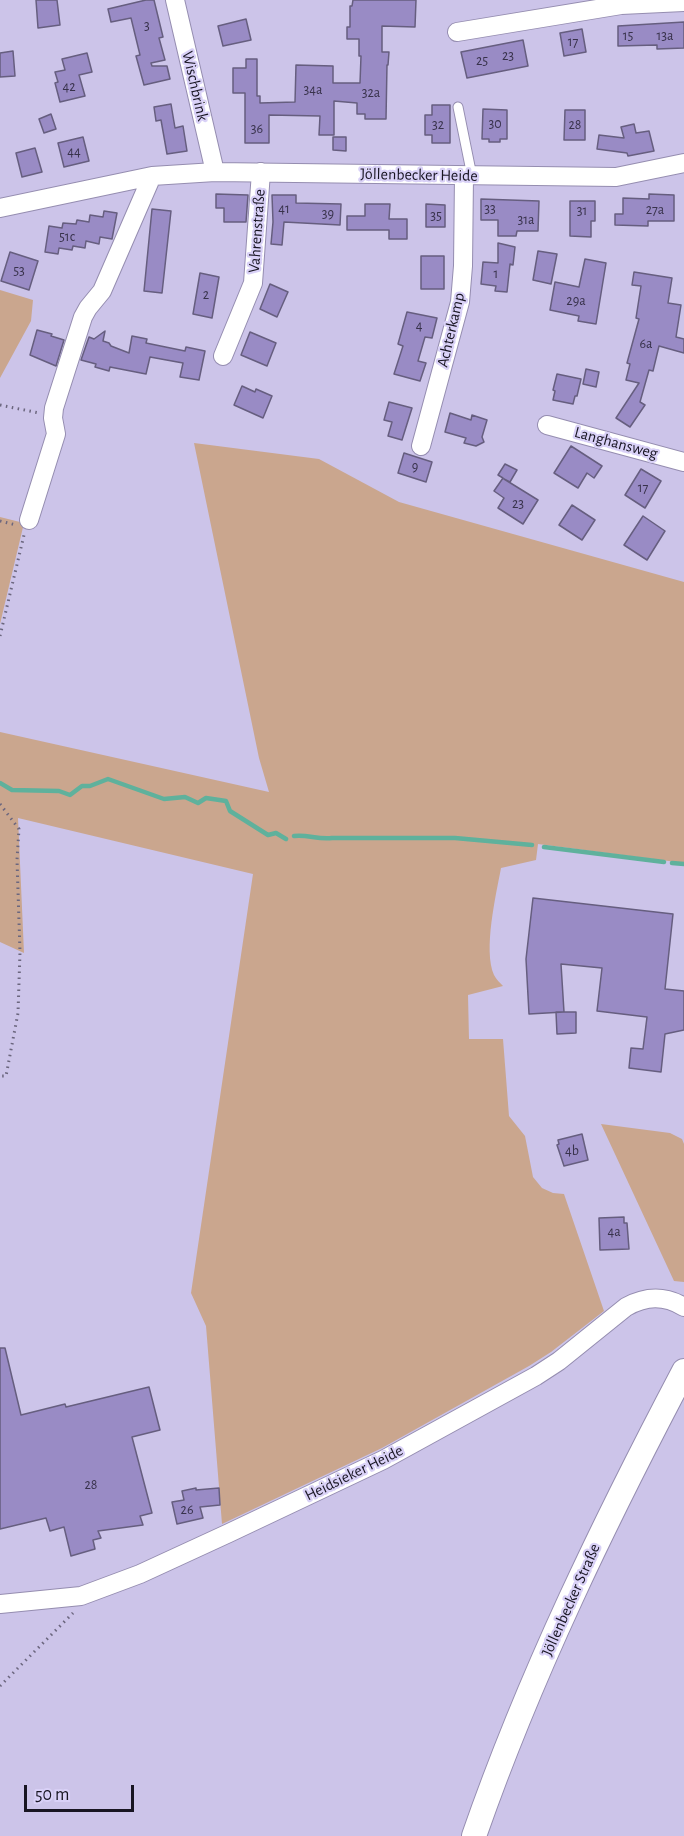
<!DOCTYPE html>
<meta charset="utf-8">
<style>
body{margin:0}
#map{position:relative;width:684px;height:1836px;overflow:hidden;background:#ccc4e9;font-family:"Alegreya Sans",sans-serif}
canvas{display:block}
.scale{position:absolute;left:24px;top:1785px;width:110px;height:27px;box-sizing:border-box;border:3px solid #181522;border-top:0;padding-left:8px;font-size:18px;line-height:21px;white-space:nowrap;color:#181522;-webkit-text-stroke:4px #d9d1f7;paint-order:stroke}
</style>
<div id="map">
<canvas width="684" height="1836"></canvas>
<div class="scale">50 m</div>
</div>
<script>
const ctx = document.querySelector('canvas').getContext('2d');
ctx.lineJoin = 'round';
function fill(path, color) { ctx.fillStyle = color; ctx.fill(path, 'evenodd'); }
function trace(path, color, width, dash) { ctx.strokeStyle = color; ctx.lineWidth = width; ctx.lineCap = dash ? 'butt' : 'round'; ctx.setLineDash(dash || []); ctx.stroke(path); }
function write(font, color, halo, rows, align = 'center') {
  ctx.font = font + ' "Alegreya Sans",sans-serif'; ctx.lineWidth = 4.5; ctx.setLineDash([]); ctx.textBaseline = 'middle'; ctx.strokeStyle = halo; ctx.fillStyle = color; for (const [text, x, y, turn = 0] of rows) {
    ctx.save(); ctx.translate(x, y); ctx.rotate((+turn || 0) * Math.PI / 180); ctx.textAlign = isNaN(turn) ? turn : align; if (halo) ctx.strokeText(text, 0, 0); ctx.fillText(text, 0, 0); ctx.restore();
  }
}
const green = new Path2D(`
 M0 290 33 300 31 321 0 378Z
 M194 443 319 459 399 502 684 582V863L538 844 536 860 501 868C496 895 483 950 494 975 496 979 500 983 503 986L468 995 469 1039H503L509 1116 525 1136 533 1177 542 1188 553 1193 564 1194 604 1311 551 1352 529 1366 382 1448 222 1524 206 1326 191 1293 253 874 18 818 24 953 0 942V732L269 792 259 758Z
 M0 517 24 523 0 624Z
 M601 1124 670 1133 682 1139 684 1144V1282L674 1281Z`);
const stream = new Path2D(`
 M0 783 12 790 59 791 70 795 82 786H90L108 779 164 799 185 797 198 803 206 798 226 801 230 811 268 835 276 833 286 839
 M294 836C307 834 318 840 332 838H455L532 845
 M544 847 664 862
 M672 863 684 864`);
const building = new Path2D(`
 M36 0H57L60 25 38 28Z
 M146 0H154L163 37 159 38 165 60 151 63 152 66H167L170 79 144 85 136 56 140 55 131 18 111 22 108 9Z
 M353 0H416L415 27 382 26V52H389L388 65H387L386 119H365V114H357V103L334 101V135H319L320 116 269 115V143H245V93H233V68H246V59H257V96H260V103L295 102 296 65 333 66V83H360L361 56H359V39H347V27H350V6H352Z
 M246 19 251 40 223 46 218 26Z
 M684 22V48L657 49V45L618 46V26Z
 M582 29 586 52 564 56 560 33Z
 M523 40 528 66 467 78 461 52Z
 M13 51 15 76 0 77V53Z
 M87 53 92 72 79 75 85 96 60 102 55 83 58 82 55 72 65 70 62 59Z
 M171 104 175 128 183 126 187 151 167 154 161 120 156 121 154 107Z
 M432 105H450V143H432V135H425V115H432Z
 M483 109 507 110V139H500V142H489V139H482Z
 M565 110H585V140H564Z
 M51 114 56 129 44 133 39 119Z
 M634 124 636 133 649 131 654 151 628 156 627 153 597 149 599 135 624 138 621 127Z
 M83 137 89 161 64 167 58 143Z
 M333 137H346V151L333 150Z
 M35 148 42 172 22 177 16 153Z
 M216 194 248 195 246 222H224V208H216Z
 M649 194 674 195V221H648V226L615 225V214H623V198L649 199Z
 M272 195H296V203L341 204 340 225 284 222 282 245 271 244 273 222Z
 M481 199 539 201 538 231H517L516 236H498V220H481Z
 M570 201H595V221H591V237L570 236Z
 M365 204H390L389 219H407V239H389V230H347V216H365Z
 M426 204 445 205V227H426Z
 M152 209 171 211 162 293 144 291Z
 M104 211 117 213 112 239 100 237 99 244 86 241 85 248 73 246 72 250 59 248 58 254 45 252 49 226 62 228 63 223 76 224 77 220 89 222 90 215 103 217Z
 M498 243 515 247 513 265 510 264 507 292 495 291 496 286 481 284 483 262 498 263Z
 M538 251 557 254 551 284 533 280Z
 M10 252 38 261 29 290 1 281Z
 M421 256H444V289H421Z
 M585 259 606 263 596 324 578 321 579 316 550 310 555 282 579 287Z
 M634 272 672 278 668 303 681 305 676 337 684 339V353L659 346 653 371 649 370 640 402 645 405 630 427 616 418 639 383 626 380 630 364 627 363 639 319 636 318 641 286 632 285Z
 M200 273 219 277 212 318 193 314Z
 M270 284 288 292 277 317 260 309Z
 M407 312 437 318 432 338 425 337 418 361 426 363 420 381 394 374 403 346 398 344Z
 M37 330 52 334 51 336 64 340 56 366 30 355Z
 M105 331 103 341 109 343 111 346 129 353 132 336 147 339 146 343 185 351 186 347 205 351 199 380 180 377 183 363 150 357 146 374 110 367 109 371 95 367 96 364 81 360 89 337 94 339Z
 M250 332 276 343 267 366 241 355Z
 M586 369 599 372 596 387 583 384Z
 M557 374 581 379 577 396H575L573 404 553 400 555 391 553 390Z
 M242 386 255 392 256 389 272 396 263 418 234 405Z
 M389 402 412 408 402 440 388 436 392 422 384 420Z
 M450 413 471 420 472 415 487 420 482 437 484 442 476 446 464 443 466 438 445 432Z
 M571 446 602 466 594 478 587 473 578 488 554 473Z
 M404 453 432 462 426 482 398 473Z
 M505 464 517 470 510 482 504 479 538 500 523 524 498 508 504 498 494 491 503 478 498 475Z
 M641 469 661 481 645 508 625 495Z
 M572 505 595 520 582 540 559 525Z
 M643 516 665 531 647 560 624 545Z
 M533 898 673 914 665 989 684 991V1030L665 1034 661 1072 629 1068 631 1048 643 1049 647 1017 597 1011 602 968 561 964 564 1012 529 1014 526 959Z
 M556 1012H576V1033L557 1034Z
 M582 1134 588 1160 564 1166 557 1145 559 1144 558 1140Z
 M624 1217V1223H627L629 1249 600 1250 599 1218Z
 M0 1348H5L21 1415 65 1404 66 1407 149 1387 160 1430 132 1437 152 1513 140 1516 143 1525 98 1531 101 1538 93 1540 95 1549 71 1556 64 1527 50 1531 46 1518 0 1529Z
 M196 1488V1490L219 1488 220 1505 200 1507 203 1518 177 1524 172 1502 184 1500 182 1491Z`);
const path = new Path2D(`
 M0 405 39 413
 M0 521 16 525
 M0 636 24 535
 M0 804 19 829 17 860 20 952 18 1013 6 1076H0
 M0 1686 73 1613`);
const lane = new Path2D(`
 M458 107 472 176`);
const street = new Path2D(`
 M175 0 215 172
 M457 32 621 5 684 2
 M0 208 152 176 215 172 616 177 684 163
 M223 356 253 283 261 172
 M547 425 684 462
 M421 446 460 302 463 266 464 176
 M29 520 56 434 53 418 54 408 83 317 88 308 102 291 152 176
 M0 1604 81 1596 140 1574 229 1533 383 1460 536 1376 559 1361 626 1307C646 1296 664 1295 684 1307`);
const secondary = new Path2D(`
 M474 1836C530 1675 605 1521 684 1371`);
const numberNames = [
 ["3",147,26],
 ["15",628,36],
 ["13a",665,36],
 ["17",573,42],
 ["23",508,56],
 ["25",482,61],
 ["42",69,87],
 ["34a",313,90],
 ["32a",371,93],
 ["30",495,124],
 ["32",438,125],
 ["28",575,125],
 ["36",257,129],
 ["44",74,152],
 ["41",284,209],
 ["33",490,209],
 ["27a",655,210],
 ["31",582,211],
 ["39",328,214],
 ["35",436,216],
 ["31a",526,220],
 ["51c",67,237],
 ["53",19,271],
 ["1",496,274],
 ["2",206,295],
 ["29a",576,301],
 ["4",419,326],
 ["6a",646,344],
 ["9",415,467],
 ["17",643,488],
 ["23",518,504],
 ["4b",572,1151],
 ["4a",614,1232],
 ["28",91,1485],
 ["26",187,1510]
];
const streetNames = [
 ["Wischbrink",195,86,77],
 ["Jöllenbecker Heide",419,175,1],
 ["Vahrenstraße",257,231,-86],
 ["Achterkamp",451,330,-77],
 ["Langhansweg",616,443,15],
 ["Heidsieker Heide",354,1473,-26],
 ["Jöllenbecker Straße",571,1600,-66]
];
fill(green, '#caa68e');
trace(stream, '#5fb19c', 4.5);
fill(building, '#998bc5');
trace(building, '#665e7f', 1.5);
trace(lane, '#958db0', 11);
trace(street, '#958db0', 20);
trace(secondary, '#958db0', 26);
trace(path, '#6b667e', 3, [1.5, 4.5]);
trace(lane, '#fff', 9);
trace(street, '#fff', 18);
trace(secondary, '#fff', 24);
write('14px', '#38324b', null, numberNames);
write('16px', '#181522', '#d9d1f7', streetNames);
</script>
